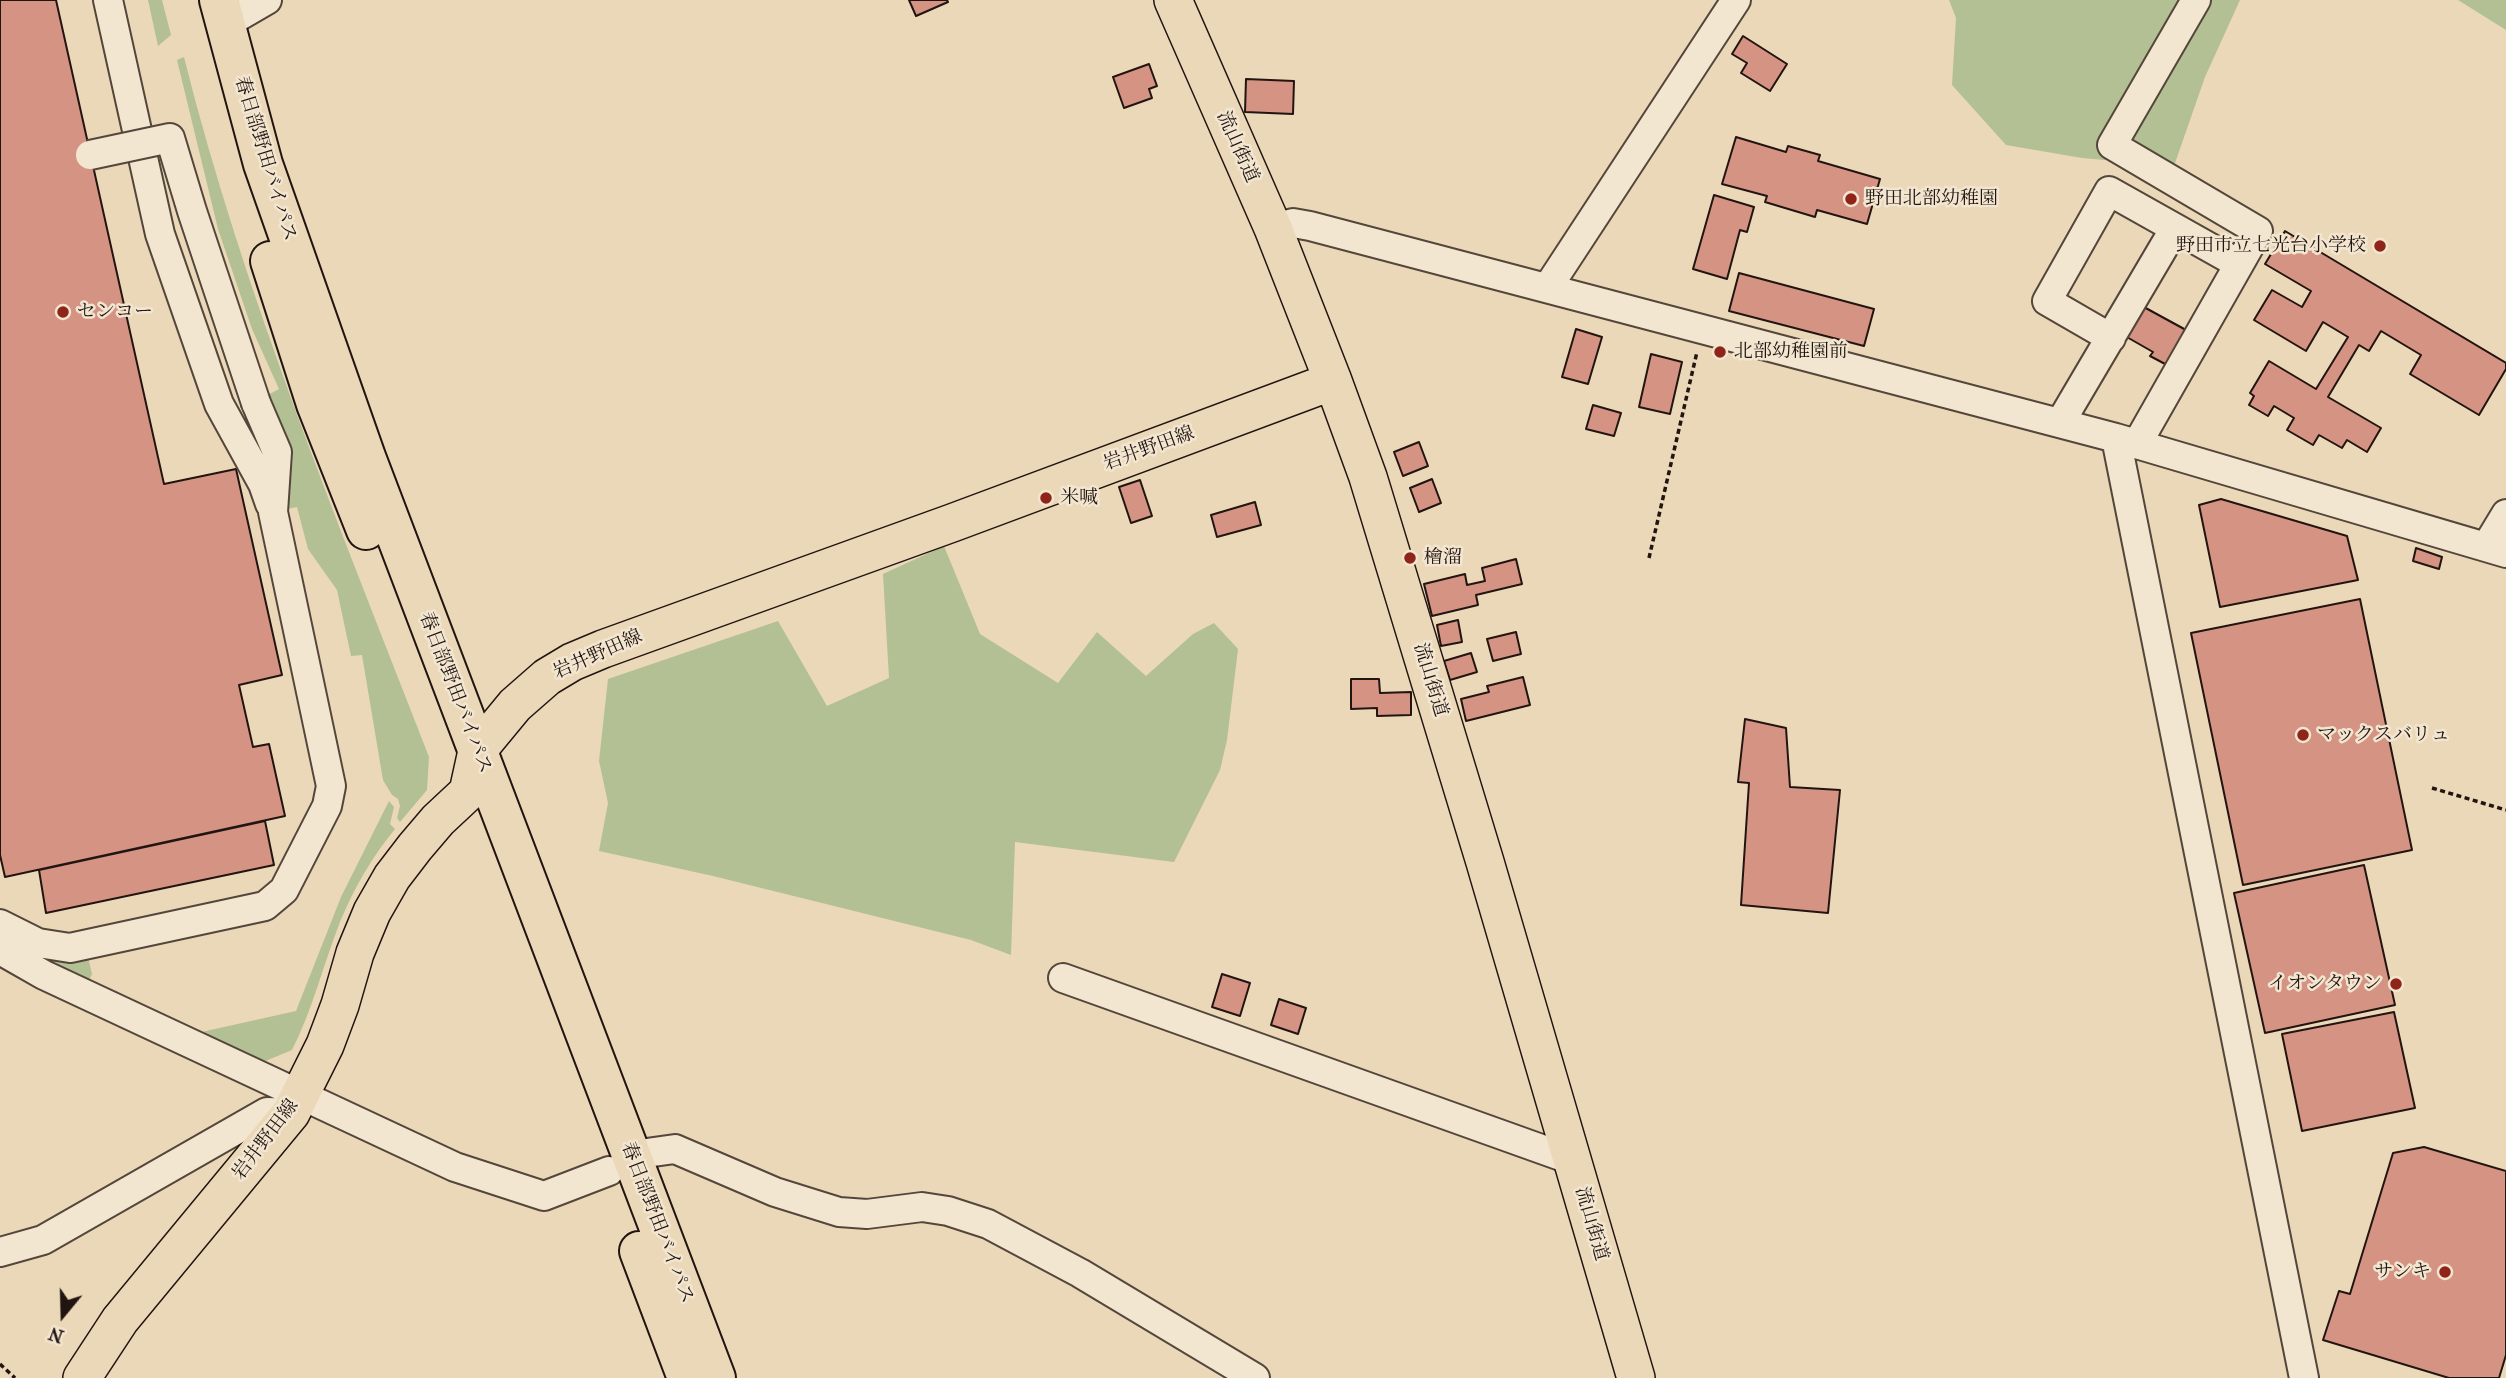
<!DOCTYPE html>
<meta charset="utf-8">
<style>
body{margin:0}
#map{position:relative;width:2506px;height:1378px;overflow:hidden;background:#ebd8b8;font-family:"IM FELL French Canon",serif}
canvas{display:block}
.north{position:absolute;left:28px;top:1280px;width:70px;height:70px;-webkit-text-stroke:5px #f2e6d1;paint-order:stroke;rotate:199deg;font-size:19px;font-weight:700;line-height:28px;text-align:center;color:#221511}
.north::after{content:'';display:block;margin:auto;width:24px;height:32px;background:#221511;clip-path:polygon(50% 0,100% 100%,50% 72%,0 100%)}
</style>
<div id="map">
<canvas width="2506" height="1378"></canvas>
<div class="north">N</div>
</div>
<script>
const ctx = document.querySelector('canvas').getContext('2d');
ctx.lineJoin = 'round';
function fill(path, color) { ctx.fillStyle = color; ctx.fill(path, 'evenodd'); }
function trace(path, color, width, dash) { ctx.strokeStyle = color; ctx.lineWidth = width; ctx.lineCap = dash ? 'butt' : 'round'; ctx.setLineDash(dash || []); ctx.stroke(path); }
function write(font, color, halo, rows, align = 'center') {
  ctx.font = font + ' "IM FELL French Canon","Noto Serif JP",serif'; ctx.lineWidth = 5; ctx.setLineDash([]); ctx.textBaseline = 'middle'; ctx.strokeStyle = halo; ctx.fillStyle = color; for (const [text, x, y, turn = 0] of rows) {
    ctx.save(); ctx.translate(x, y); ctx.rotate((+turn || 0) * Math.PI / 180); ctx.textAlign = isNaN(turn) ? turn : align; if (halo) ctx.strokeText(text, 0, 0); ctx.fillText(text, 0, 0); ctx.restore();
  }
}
const green = new Path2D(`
 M148 0H162L171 35 158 46Z
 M1949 0H2240L2205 77 2174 166 2082 158 2006 145 1952 85 1956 18Z
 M2458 0H2506V30Z
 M184 57C244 297 340 527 429 757L427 790 400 822 397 818 400 806 398 799 392 795 383 780 362 655 351 656 337 590 308 549 297 507 287 509 264 397 279 389 252 329 218 229 177 60Z
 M944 546 980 634 1058 683 1097 632 1146 676 1193 634 1214 623 1238 649 1227 740 1220 770 1174 862 1015 842 1011 955 971 940 713 876 599 851 608 803 599 761 608 679 778 621 827 706 889 678 883 574Z
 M389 801 394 807 390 824 395 829C372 857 354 888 340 922 323 965 313 1009 292 1050L263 1062 197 1033 296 1011 341 897Z
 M6 934 55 960 87 953 92 974 88 983 55 968Z`);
const building = new Path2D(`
 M0 0H56L164 484 236 469 282 675 239 685 253 747 269 744 285 816 5 877 0 855Z
 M909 0H947L948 2 916 16Z
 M1743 36 1787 64 1770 91 1741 73 1747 63 1732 54Z
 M1149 64 1157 86 1149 89 1152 98 1124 108 1113 77Z
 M1246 79 1294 81 1293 114 1245 112Z
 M1736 137 1786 152 1788 146 1820 155 1818 161 1880 179 1867 224 1817 210 1815 217 1765 202 1767 196 1722 184Z
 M1714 195 1754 207 1747 232 1740 230 1727 279 1693 269Z
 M2285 231 2506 363V369L2479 415 2410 374 2421 355 2381 331 2369 351 2359 345 2328 397 2381 428 2367 452 2347 440 2342 448 2319 435 2313 445 2287 430 2294 418 2274 406 2268 416 2249 405 2254 396 2250 393 2269 361 2316 389 2348 337 2323 322 2306 351 2254 320 2272 290 2302 307 2311 291 2265 264Z
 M1739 273 1874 309 1864 346 1729 311Z
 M2142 306 2186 330 2167 365 2150 356 2153 352 2125 336Z
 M1576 329 1602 337 1588 384 1562 377Z
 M1651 354 1682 362 1670 414 1639 407Z
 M1593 405 1621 413 1614 436 1586 429Z
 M1419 442 1428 466 1403 476 1394 452Z
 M1432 479 1441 503 1419 512 1410 488Z
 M1140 480 1152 516 1131 523 1119 487Z
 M2221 499 2347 536 2358 580 2220 607 2199 505Z
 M1255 502 1261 525 1217 537 1211 515Z
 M2416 548 2442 557 2439 569 2413 561Z
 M1516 559 1522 584 1476 595 1478 605 1432 616 1424 584 1465 574 1467 585 1485 581 1482 568Z
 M2360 599 2412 850 2243 885 2191 633Z
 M1458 620 1462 642 1441 646 1437 625Z
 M1516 632 1521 654 1493 661 1487 639Z
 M1471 653 1477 672 1450 680 1444 661Z
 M1523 677 1530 705 1466 721 1461 699 1489 692 1487 686Z
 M1351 679H1379L1380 693 1411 692V715L1377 716V708L1351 709Z
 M1745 719 1786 728 1790 787 1840 790 1828 913 1741 905 1749 783 1738 782Z
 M265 821 274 865 46 913 39 870Z
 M2364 865 2395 1005 2265 1033 2234 893Z
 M1222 974 1250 983 1240 1016 1212 1007Z
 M1279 999 1306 1008 1298 1034 1271 1025Z
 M2394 1012 2415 1108 2302 1131 2282 1034Z
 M2424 1147 2506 1171V1355L2499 1378H2449L2323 1340 2339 1291 2350 1294 2393 1153Z`);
const path = new Path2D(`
 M1649 558 1697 352
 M2432 788 2506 810
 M0 1364 15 1378`);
const minor = new Path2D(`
 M108 0 160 234 219 404 263 484 270 504
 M224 25 267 0
 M1273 228 1293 223 1310 226 2116 438 2506 553
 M1548 287 1736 0
 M2111 338 2047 301 2109 191 2239 264
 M2060 423 2175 228
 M2116 438 2304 1378
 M2137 444 2258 231 2112 145 2196 0
 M2486 547 2506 514
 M0 924 38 943 70 948 265 906 284 890 327 806 331 786 273 512 277 452 256 403
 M0 950 44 975 455 1167 544 1196 609 1171
 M1063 978 1572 1160
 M632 1155 675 1149 775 1192 839 1212 867 1214 922 1207 948 1211 988 1224 1080 1273 1255 1378
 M0 1252 43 1240 267 1112 291 1113`);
const major = new Path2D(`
 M1173 0 1273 228 1333 381 1368 477 1485 862 1636 1378
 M82 1378 120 1320 291 1113 325 1045 340 1005 355 953 372 912 392 877 415 847 438 820 468 792 477 751 515 705 547 677 572 662 603 649 952 523 1333 381`);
const highway = new Path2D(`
 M219 0 263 164 366 457 716 1378
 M270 261 316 404 366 530
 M639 1251 687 1378`);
const minorBridge = new Path2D(`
 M90 155 170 138 192 211 256 403`);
const markers = [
 [1851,199,7,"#8f2418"],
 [2380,246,7,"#8f2418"],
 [63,312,7,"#8f2418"],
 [1720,352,7,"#8f2418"],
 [1046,498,7,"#8f2418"],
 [1410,558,7,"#8f2418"],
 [2303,735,7,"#8f2418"],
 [2396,984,7,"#8f2418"],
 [2445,1272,7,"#8f2418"]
];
const streetNames = [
 ["流山街道",1237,147,66],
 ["春日部野田バイパス",265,159,73],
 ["岩井野田線",1149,449,-20],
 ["岩井野田線",598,655,-24],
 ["流山街道",1430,680,73],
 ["春日部野田バイパス",455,693,69],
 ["岩井野田線",266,1140,-53],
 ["春日部野田バイパス",657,1223,69],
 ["流山街道",1591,1224,74]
];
const poiNames = [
 ["野田北部幼稚園",1865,199],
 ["野田市立七光台小学校",2366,246,"right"],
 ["センコー",77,312],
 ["北部幼稚園前",1734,352],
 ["米喊",1060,498],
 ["檜溜",1424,558],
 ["マックスバリュ",2317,735],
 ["イオンタウン",2382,984,"right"],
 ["サンキ",2431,1272,"right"]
];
fill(green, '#b2c093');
fill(building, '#d59384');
trace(building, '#221511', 2);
trace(minor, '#54463b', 32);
trace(major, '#221511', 40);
trace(highway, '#221511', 42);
trace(path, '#221511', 3.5, [5, 3.5]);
trace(minor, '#f2e6d1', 28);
trace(major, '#ebd8b8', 37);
trace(highway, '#ebd8b8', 38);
trace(minorBridge, '#54463b', 32, []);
trace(minorBridge, '#f2e6d1', 28);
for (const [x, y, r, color] of markers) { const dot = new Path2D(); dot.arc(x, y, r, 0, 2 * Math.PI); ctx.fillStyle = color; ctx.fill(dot); trace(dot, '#f2e6d1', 2.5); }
write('19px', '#221511', '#f2e6d1', streetNames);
write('19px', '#221511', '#f2e6d1', poiNames, 'left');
</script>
